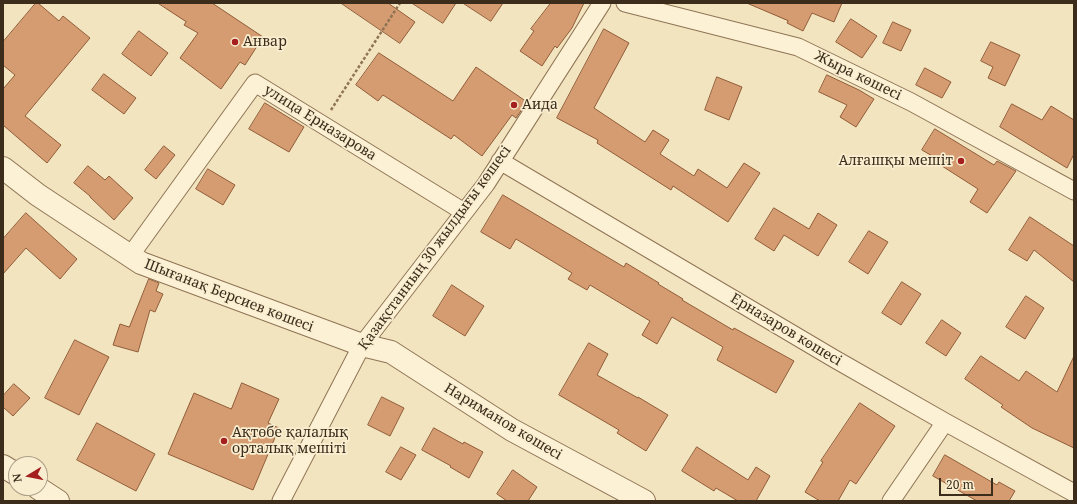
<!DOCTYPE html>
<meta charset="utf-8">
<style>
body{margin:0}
#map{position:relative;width:1077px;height:504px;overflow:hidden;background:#f3e4c0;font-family:"Noto Serif",serif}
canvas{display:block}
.frame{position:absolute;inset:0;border:4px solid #3c2c1c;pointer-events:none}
.north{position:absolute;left:8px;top:456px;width:40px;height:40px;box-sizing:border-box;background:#f9eed0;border:1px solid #ada088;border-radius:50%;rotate:260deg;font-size:11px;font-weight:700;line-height:16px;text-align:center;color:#3c2c1c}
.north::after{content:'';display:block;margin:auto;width:14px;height:18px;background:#a41f1e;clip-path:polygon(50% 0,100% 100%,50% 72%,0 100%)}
.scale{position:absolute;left:939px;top:478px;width:54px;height:18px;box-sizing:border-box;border:2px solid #3c2c1c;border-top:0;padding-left:5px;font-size:12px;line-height:14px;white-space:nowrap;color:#3c2c1c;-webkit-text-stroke:3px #f9eed0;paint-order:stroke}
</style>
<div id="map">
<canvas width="1077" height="504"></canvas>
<div class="frame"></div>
<div class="north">N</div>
<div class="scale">20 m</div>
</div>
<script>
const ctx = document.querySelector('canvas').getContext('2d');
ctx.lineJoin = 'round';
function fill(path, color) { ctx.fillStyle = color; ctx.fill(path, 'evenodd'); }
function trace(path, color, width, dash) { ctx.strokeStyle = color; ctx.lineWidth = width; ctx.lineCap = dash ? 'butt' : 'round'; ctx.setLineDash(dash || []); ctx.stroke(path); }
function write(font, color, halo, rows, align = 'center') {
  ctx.font = font + ' "Noto Serif",serif'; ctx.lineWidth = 3.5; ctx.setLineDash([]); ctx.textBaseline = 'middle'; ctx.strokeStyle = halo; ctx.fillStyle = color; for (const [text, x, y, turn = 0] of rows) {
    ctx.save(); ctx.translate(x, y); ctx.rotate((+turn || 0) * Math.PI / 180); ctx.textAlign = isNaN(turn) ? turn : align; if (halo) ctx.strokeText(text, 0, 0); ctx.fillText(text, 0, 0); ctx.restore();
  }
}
const building = new Path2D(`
 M36 3H38L59 21 63 16 90 38 25 116 61 145 47 163 3 125V89L15 75 3 65V42Z
 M158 3H212L263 37 245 65 240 62 221 89 180 58 198 33 184 25 186 22Z
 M341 3H388L415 22 400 43Z
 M412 3H456L443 23Z
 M463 3H503L491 21Z
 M551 3H584L572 28 557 48 555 46 542 66 520 51 534 31 531 29Z
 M747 3H842L834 22 812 13 803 31 787 23 788 21Z
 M851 19 877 36 862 58 836 42Z
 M893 22 911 30 901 51 883 43Z
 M604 29 629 43 594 108 645 142 653 130 669 140 660 154 694 176 698 169 727 188 744 163 760 173 728 222 673 186 671 190 597 143 598 140 557 118Z
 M139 31 168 53 151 76 122 54Z
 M991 42 1020 55 1005 86 988 78 993 67 981 61Z
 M379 53 453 101 476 67 527 102 516 118 512 115 482 156 454 135 451 139 383 95 378 101 356 85Z
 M925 68 951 82 942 98 916 85Z
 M104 74 136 98 124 114 92 90Z
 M827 75 859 90 874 99 856 127 840 117 847 105 819 92Z
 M717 77 742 87 729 120 705 110Z
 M265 103 304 127 289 152 249 129Z
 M1012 104 1042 120 1051 106 1074 120V154L1067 168 1000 127Z
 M935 129 994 165 997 161 1016 171 987 213 970 202 978 189 942 166 944 163 922 150Z
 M164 146 175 155 156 179 145 170Z
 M88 166 105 180 109 176 133 198 114 220 90 197V196L74 183Z
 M208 169 235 185 223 205 196 189Z
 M503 195 624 267 626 263 659 283 658 284 683 299 682 300 733 330 734 328 794 361 776 393 717 360 723 347 672 317 657 344 642 335 650 321 590 285 587 290 568 279 572 273 516 239 510 249 481 232Z
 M774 208 809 229 818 213 837 225 818 256 784 235 774 251 755 239Z
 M26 213 77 259 60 279 26 248 3 274V239Z
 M1030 217 1074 246V282L1034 250 1027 261 1009 250Z
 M869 231 888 242 868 274 849 262Z
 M149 279 159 283 156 291 163 294 155 312 150 310 138 352 113 345 120 324 129 327Z
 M902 282 921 294 901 325 882 313Z
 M452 285 484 306 465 336 433 316Z
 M1026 296 1044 308 1025 339 1006 327Z
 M942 320 961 333 946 356 926 343Z
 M75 340 109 357 79 415 45 398Z
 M589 343 608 354 597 375 638 398V397L668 415 646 451 617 433 619 430 559 395Z
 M981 356 1019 381 1026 371 1057 392 1074 356V448L1032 428 1001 407 1003 405 965 379Z
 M242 383 279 399 268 423 279 428 253 490 168 454 194 393 231 409Z
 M14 384 30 398 13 416 3 407V396Z
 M382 397 404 408 390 436 368 425Z
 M860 403 895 426 856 484 850 480 838 501H820L805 492 823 462 821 461Z
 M97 423 155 454 136 491 77 460Z
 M434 428 463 444 464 442 483 452 469 478 450 467 451 466 422 450Z
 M401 447 416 455 401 480 386 472Z
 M697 447 748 480 756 467 770 476 756 501H738L716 488 714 491 682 471Z
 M945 455 997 485 999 482 1015 491 1009 501H977L933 476Z
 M513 470 537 487 528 501H507L497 494Z`);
const path = new Path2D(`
 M331 110 400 3`);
const minor = new Path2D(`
 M625 3 798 47 911 102 1074 191
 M500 161 833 358 945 422 1074 493
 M130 256 255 83 464 212
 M281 501 362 345 486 184 602 3
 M891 501 945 422`);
const tertiary = new Path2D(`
 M3 168 38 195 141 263 362 345 391 352 512 430 644 501
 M3 466 16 474
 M38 488 58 501`);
const markers = [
 [235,42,4,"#a41f1e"],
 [514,105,4,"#a41f1e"],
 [961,161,4,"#a41f1e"],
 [224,441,4,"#a41f1e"]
];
const poiNames = [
 ["Анвар",243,42],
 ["Аида",522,105],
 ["Алғашқы мешіт",953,161,"right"],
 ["Ақтөбе қалалық",232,433],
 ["орталық мешіті",232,449]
];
const streetNames = [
 ["Жыра көшесі",858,76,26],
 ["улица Ерназарова",320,123,32],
 ["Қазақстанның 30 жылдығы көшесі",435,248,-54],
 ["Шығанақ Берсиев көшесі",229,296,21],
 ["Ерназаров көшесі",786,330,31],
 ["Нариманов көшесі",503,422,31]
];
fill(building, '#d59c71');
trace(building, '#905c38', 1);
trace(minor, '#8e7455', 19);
trace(tertiary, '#8e7455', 24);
trace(path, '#8e7455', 2.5, [3, 2]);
trace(minor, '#fcf1d4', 17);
trace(tertiary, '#fcf1d4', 22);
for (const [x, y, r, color] of markers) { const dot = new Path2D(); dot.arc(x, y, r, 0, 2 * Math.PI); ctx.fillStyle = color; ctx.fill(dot); trace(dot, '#f9eed0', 1.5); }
write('14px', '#3c2c1c', '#f9eed0', poiNames, 'left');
write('14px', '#3c2c1c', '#f9eed0', streetNames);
</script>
